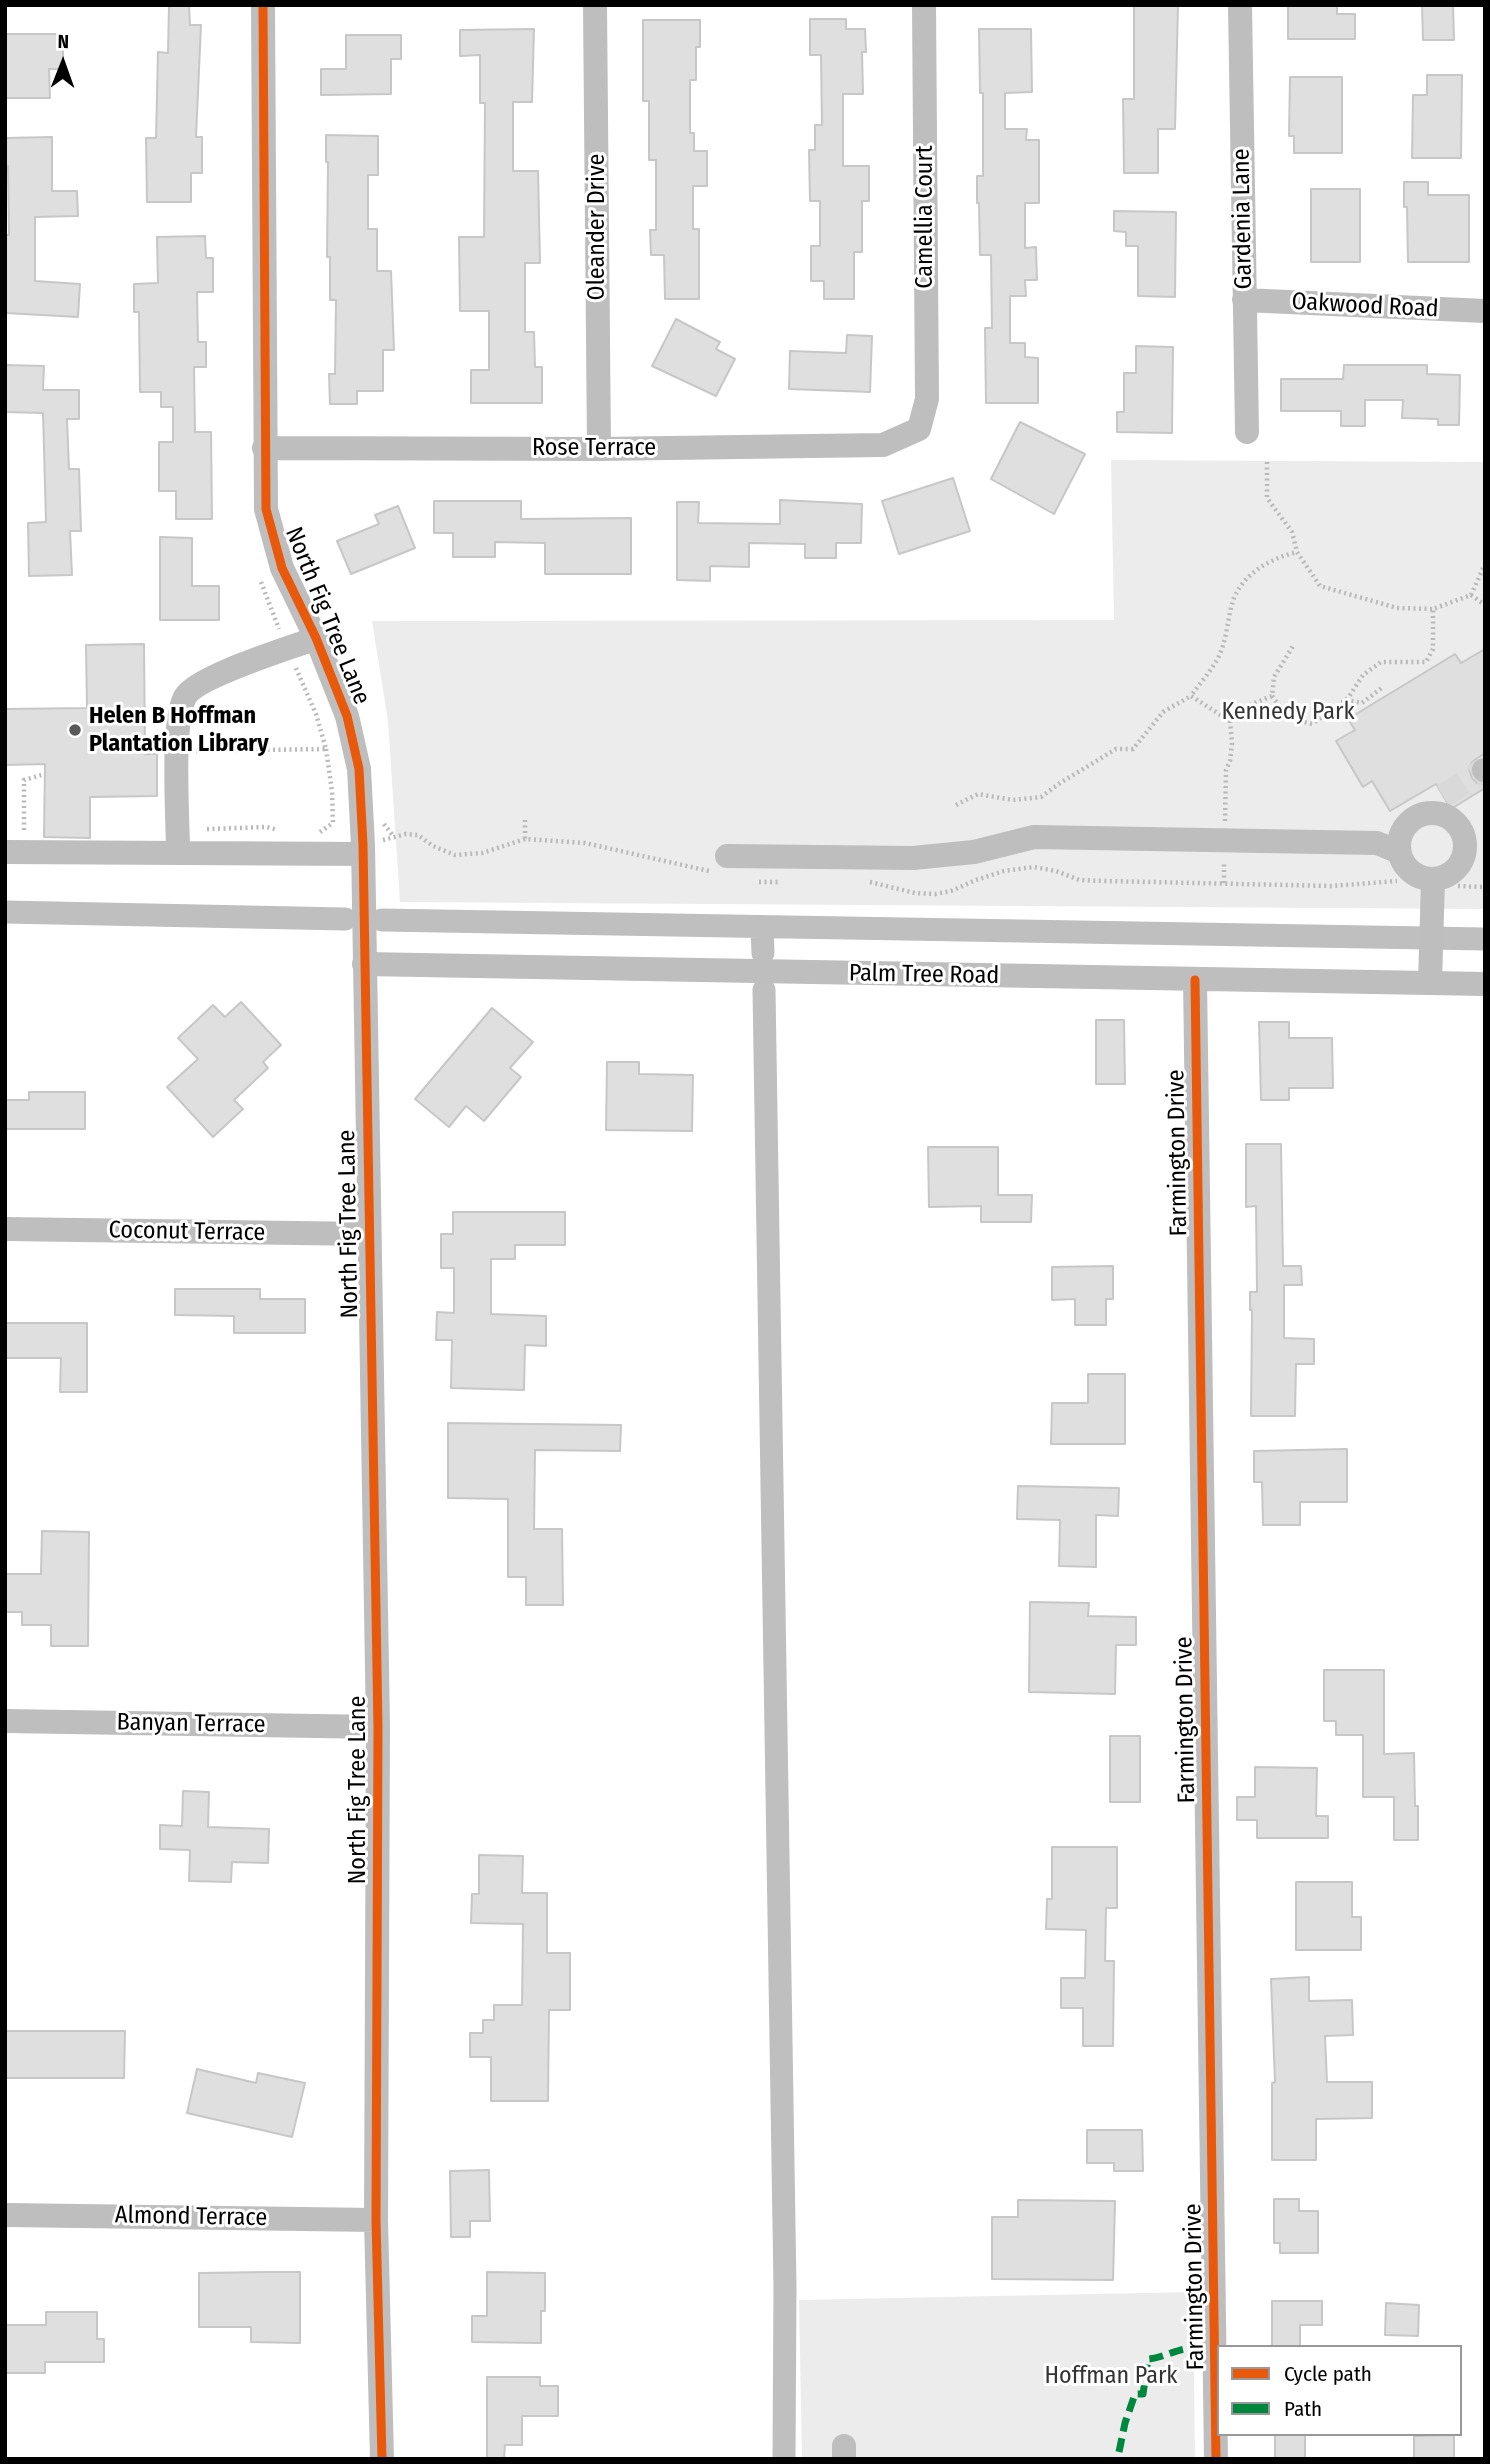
<!DOCTYPE html>
<style>
body{margin:0}
#map{position:relative;width:1490px;height:2464px;overflow:hidden;background:#fff;font-family:"Fira Sans Condensed",sans-serif}
canvas{display:block}
.frame{position:absolute;inset:0;border:7px solid #000;pointer-events:none}
.legend{position:absolute;left:1217px;top:2345px;width:245px;height:91px;box-sizing:border-box;background:#fff;border:2px solid #999;margin:0;padding:9px 12px;list-style:none;font-size:21px;color:#000}
.legend li{display:flex;align-items:center;gap:14px;height:35px}
.legend b{width:35px;border:2px solid #999}
.north{position:absolute;left:28px;top:28px;width:70px;height:70px;-webkit-text-stroke:5px #fff;paint-order:stroke;rotate:1deg;font-size:19px;font-weight:700;line-height:28px;text-align:center;color:#000}
.north::after{content:'';display:block;margin:auto;width:24px;height:32px;background:#000;clip-path:polygon(50% 0,100% 100%,50% 72%,0 100%)}
</style>
<div id="map">
<canvas width="1490" height="2464"></canvas>
<div class="frame"></div>
<ul class="legend">
<li><b style="height:9px;background:#e8590c"></b>Cycle path</li>
<li><b style="height:9px;background:#00873e"></b>Path</li>
</ul>
<div class="north">N</div>
</div>
<script>
const ctx = document.querySelector('canvas').getContext('2d');
ctx.lineJoin = 'round';
function fill(path, color) { ctx.fillStyle = color; ctx.fill(path, 'evenodd'); }
function trace(path, color, width, dash) { ctx.strokeStyle = color; ctx.lineWidth = width; ctx.lineCap = dash ? 'butt' : 'round'; ctx.setLineDash(dash || []); ctx.stroke(path); }
function write(font, color, halo, rows, align = 'center') {
  ctx.font = font + ' "Fira Sans Condensed",sans-serif'; ctx.lineWidth = 6; ctx.setLineDash([]); ctx.textBaseline = 'middle'; ctx.strokeStyle = halo; ctx.fillStyle = color; for (const [text, x, y, turn = 0] of rows) {
    ctx.save(); ctx.translate(x, y); ctx.rotate((+turn || 0) * Math.PI / 180); ctx.textAlign = isNaN(turn) ? turn : align; if (halo) ctx.strokeText(text, 0, 0); ctx.fillText(text, 0, 0); ctx.restore();
  }
}
const green = new Path2D(`
 M1111 460 1485 462V909L400 902 388 721 372 621 1114 620Z
 M1193 2292 1195 2459H802L799 2300Z`);
const canal = new Path2D(`
 M5 912 345 919
 M382 920 1485 939
 M762 927 763 953
 M764 990 785 2286 784 2459`);
const building = new Path2D(`
 M169 5H189L190 25H201L196 137H202V173H191V202H147L146 138H156L158 52 168 53Z
 M1134 5H1178L1175 129H1158V173H1124L1123 99H1134Z
 M1288 5H1337V14H1355V39H1288Z
 M1422 5H1453L1454 40H1423Z
 M810 19H846V29H865L866 52H862L863 94H843V166H869V201H862V252H854V299H824V281H811V246H820V201H810L809 150H815V125H822L821 55H810Z
 M643 20H700V47H696V80H690V133H694V151H707V186H693V229H699V299H665L664 255H651L650 230H656V160H649V101H643Z
 M534 29 532 102H513V171H538L540 263H525V332H534L535 367H542V403H471V370H489V311H460L459 237H484L485 103H480V55L460 56V30Z
 M979 29H1031L1032 92 1005 93V129H1027L1026 140H1039V203H1025V248L1036 247 1037 280H1025L1026 296H1010V343H1025V357L1038 358V403H986L985 328H992L991 255H980L979 203H977V176H983V93H980Z
 M5 34H63V69H49L50 98H5Z
 M346 35H401V59H391V94L321 95V69H346Z
 M1427 75H1462L1461 158H1412L1413 95H1427Z
 M1290 77H1342V153H1294V136H1289Z
 M326 135 378 136V175H368V229H377V271H391L394 350H383V391H357V404H330L329 374H335L336 300H330V257H327L328 162H326Z
 M52 137V191H77L78 216 35 217V281L80 284 78 317 5 313V235H9L8 166H5V138Z
 M1404 182H1428V195H1469V262H1408L1407 207H1404Z
 M1311 189H1360V262H1311Z
 M1114 211 1176 212 1175 297 1138 296V246H1126V232L1114 231Z
 M205 236 206 258H213V292H197L198 342H206V367H194L195 432H211L212 519H176V491H159V442H173V407H161V392H140L139 312H134V284L158 283 157 237Z
 M676 319 720 342 716 349 735 359 716 396 652 366Z
 M847 335 872 336 870 392 789 389 790 351 846 353Z
 M1136 346 1173 347 1172 433 1117 432V412H1124V373H1136Z
 M5 365 44 366 43 390H79V419H67L69 469H79L81 531H70L72 575 29 576 28 523 46 522 43 413 5 412Z
 M1344 365H1427V374L1460 375 1459 425H1438V419L1402 418 1403 400H1365V426H1341V411H1281V379H1343Z
 M1020 422 1085 454 1054 514 991 479Z
 M953 478 970 531 899 554 882 501Z
 M780 500 862 504 861 543H836V558H805V544L749 543V567L710 566V581L677 580V502H699L698 523 780 524Z
 M434 501H521V519L631 518V574H545V543L495 542V557H453V533H434Z
 M398 506 415 548 351 574 337 541 379 524 375 515Z
 M160 537 192 538V586H219V620H160Z
 M144 644 145 754H157V796L90 797V838L44 837 45 764 5 765V709L87 708 86 645Z
 M1485 649V753L1472 762 1469 769 1472 778 1477 783 1485 785V788L1451 809 1436 784 1390 811 1372 781 1363 787 1336 741 1355 730 1348 719 1455 654 1461 663Z
 M241 1002 281 1045 263 1062 268 1068 234 1100 243 1109 213 1137 167 1087 198 1059 178 1038 213 1005 225 1017Z
 M492 1008 533 1042 510 1068 521 1077 484 1121 466 1106 449 1127 415 1099Z
 M1096 1020H1124L1125 1084H1096Z
 M1259 1022H1289V1038H1332L1333 1088H1289V1100H1261Z
 M607 1062H639V1074L693 1075 692 1131 606 1130Z
 M29 1092H85V1129H5V1100H29Z
 M1246 1144H1281L1283 1266H1301L1302 1285H1284V1338L1314 1339V1364H1296L1295 1416H1251L1252 1310H1250V1292H1257L1256 1206 1246 1207Z
 M928 1147H998V1195H1032L1031 1222H981V1206L929 1207Z
 M453 1212H565V1245H515V1259H491V1314L546 1316V1346L525 1345 524 1390 451 1388 452 1340H436L437 1312 454 1313V1268H441V1234H453Z
 M1113 1266V1299H1106V1325H1075V1299L1052 1300V1267Z
 M175 1289H260V1299H305V1333H234V1316L175 1315Z
 M5 1323H87V1392H60L61 1358H5Z
 M1088 1374H1125V1444H1051L1052 1403H1088Z
 M448 1423 621 1425 620 1451 535 1450 534 1529H562L563 1605H526V1577H508V1499L448 1498Z
 M1347 1449V1502H1300V1525H1263L1262 1482H1254V1451Z
 M1018 1486 1119 1488 1118 1516 1096 1515V1567L1059 1566 1060 1520 1017 1519Z
 M42 1531 89 1532 88 1646H51V1625H22V1612H5V1574H41Z
 M1030 1602 1089 1603 1088 1616 1136 1617V1645H1116L1115 1694 1029 1692Z
 M1324 1670H1384V1754L1414 1753 1415 1806H1418V1840H1394V1797H1363V1735H1336V1721H1324Z
 M1110 1736H1140V1802H1110Z
 M1255 1767 1317 1768 1316 1816H1328V1838H1257V1820H1237V1797H1255Z
 M183 1791 209 1792 208 1827 269 1829 268 1863 232 1862 231 1882 189 1881 190 1850 160 1849V1825L182 1826Z
 M1052 1847H1117V1908H1106L1105 1961H1114L1113 2046H1083V2008H1061V1978H1085L1086 1930 1046 1929 1047 1899H1052Z
 M479 1855 523 1856 522 1893H547V1953H570V2010H549L548 2101H491V2057H470V2033H483V2020H494V2005H522L523 1924 471 1923 472 1894H479Z
 M1296 1882H1352V1917H1361V1950H1296Z
 M1309 1977V2001L1352 2000 1353 2035 1325 2036 1327 2082H1372V2118L1316 2119V2160H1272V2083L1275 2082 1271 1979Z
 M5 2031H125L124 2078H5Z
 M197 2069 256 2083 258 2073 305 2083 292 2137 187 2113Z
 M1087 2130H1142L1143 2171H1114V2163H1087Z
 M489 2170 490 2221H470V2237H451L450 2171Z
 M1274 2199H1299V2211H1318V2253H1280V2243H1274Z
 M1018 2200 1115 2201 1113 2280 992 2279V2217H1018Z
 M266 2272H300V2343L251 2342V2327H199V2273Z
 M487 2272 545 2273V2311H541V2343L472 2342V2316H487Z
 M1272 2301H1322V2325H1300V2347H1272Z
 M1386 2303 1419 2305 1418 2336 1385 2335Z
 M46 2312H97V2339H104V2362H45V2373H5V2325H46Z
 M487 2377H540V2386H558V2416H522V2445H505L504 2459H487Z
 M1275 2434H1305V2459H1275Z
 M1454 2435V2459H1414V2436Z`);
const minorTunnel = new Path2D(`
 M1443 796 1484 770`);
const path = new Path2D(`
 M1267 462V498L1292 532 1297 552 1320 586 1397 608 1433 609
 M261 582 279 629
 M1471 595 1485 605
 M1272 696 1289 718 1312 724 1348 698 1363 675 1381 662H1426L1433 649V609L1471 595 1485 564
 M1346 700 1362 703 1384 686
 M1230 721 1191 696C1200 683 1212 670 1219 656 1228 637 1227 617 1234 598 1245 572 1272 558 1297 552
 M326 749 332 791 333 823 335 822
 M145 750 156 751
 M196 751 326 749 316 714 295 666
 M956 805 978 794 1013 800 1041 797 1060 783 1116 749H1133L1163 712 1191 696
 M525 820V839
 M1225 821 1226 770 1230 761 1232 743 1230 721 1245 707 1272 696 1274 677 1293 646
 M384 824 394 837
 M207 829 267 827 278 830
 M24 830V780L45 774
 M320 832 333 823
 M383 840 406 834 418 835 433 846 455 855 482 853 525 839 585 843 709 871
 M759 882H781
 M870 882 915 893 935 894 951 891 976 880 1004 871 1034 867 1056 871 1079 880 1105 881 1332 886 1397 881
 M1224 883V861
 M1458 886 1485 887`);
const minor = new Path2D(`
 M263 5 266 509 282 568 316 638 347 716 359 769 363 845 378 1727 376 2220 382 2459
 M595 5 599 449
 M1240 5 1247 432
 M1244 300 1485 311
 M264 448 599 449 883 445 919 429 927 399 924 5
 M1484 770H1485
 M1399 846a33 33 0 1 1 66 0a33 33 0 1 1-66 0Z
 M5 852 363 854
 M178 853C178 819 171 723 185 697 196 676 291 648 316 638
 M727 856 913 858 974 852 1034 837 1377 843 1399 852
 M364 964 1485 984
 M1195 980 1216 2459
 M1430 983 1433 880
 M5 1229 368 1234
 M5 1721 378 1727
 M5 2215 376 2220
 M844 2459V2446`);
const quiet = new Path2D(`
 M1119 2452 1125 2423 1135 2394H1143L1148 2359C1164 2358 1177 2348 1194 2348`);
const cycleway = new Path2D(`
 M263 5 266 509 282 568 316 638 347 716 359 769 363 845 378 1727 376 2220 382 2459
 M1195 980 1216 2459`);
const markers = [
 [75,730,7,"#595959"]
];
const streetNames = [
 ["Camellia Court",925,217,-90],
 ["Gardenia Lane",1243,219,-91],
 ["Oleander Drive",597,227,-90],
 ["Oakwood Road",1365,306,3],
 ["Rose Terrace",594,448],
 ["North Fig Tree Lane",327,616,68],
 ["Palm Tree Road",924,975,1],
 ["Farmington Drive",1178,1153,-91],
 ["North Fig Tree Lane",349,1224,-91],
 ["Coconut Terrace",187,1232,1],
 ["Farmington Drive",1186,1720,-91],
 ["Banyan Terrace",191,1724,1],
 ["North Fig Tree Lane",358,1790,-90],
 ["Almond Terrace",191,2217,1],
 ["Farmington Drive",1195,2287,-91]
];
const parkNames = [
 ["Kennedy Park",1288,712],
 ["Hoffman Park",1111,2376]
];
const poiNames = [
 ["Helen B Hoffman",89,716],
 ["Plantation Library",89,744]
];
fill(green, '#ececec');
trace(canal, '#bfbfbf', 23);
fill(building, '#dfdfdf');
trace(building, '#c7c7c7', 2);
trace(minorTunnel, '#d9d9d9', 24, [24, 12]);
trace(path, '#b9b9b9', 4.5, [2, 3.5]);
trace(minor, '#bebebe', 24);
trace(quiet, '#00873e', 7, [14, 7]);
trace(cycleway, '#e8590c', 9);
for (const [x, y, r, color] of markers) { const dot = new Path2D(); dot.arc(x, y, r, 0, 2 * Math.PI); ctx.fillStyle = color; ctx.fill(dot); trace(dot, '#fff', 2.5); }
write('24px', '#000', '#fff', streetNames);
write('24px', '#333', '#fff', parkNames);
write('bold 24px', '#000', '#fff', poiNames, 'left');
</script>
